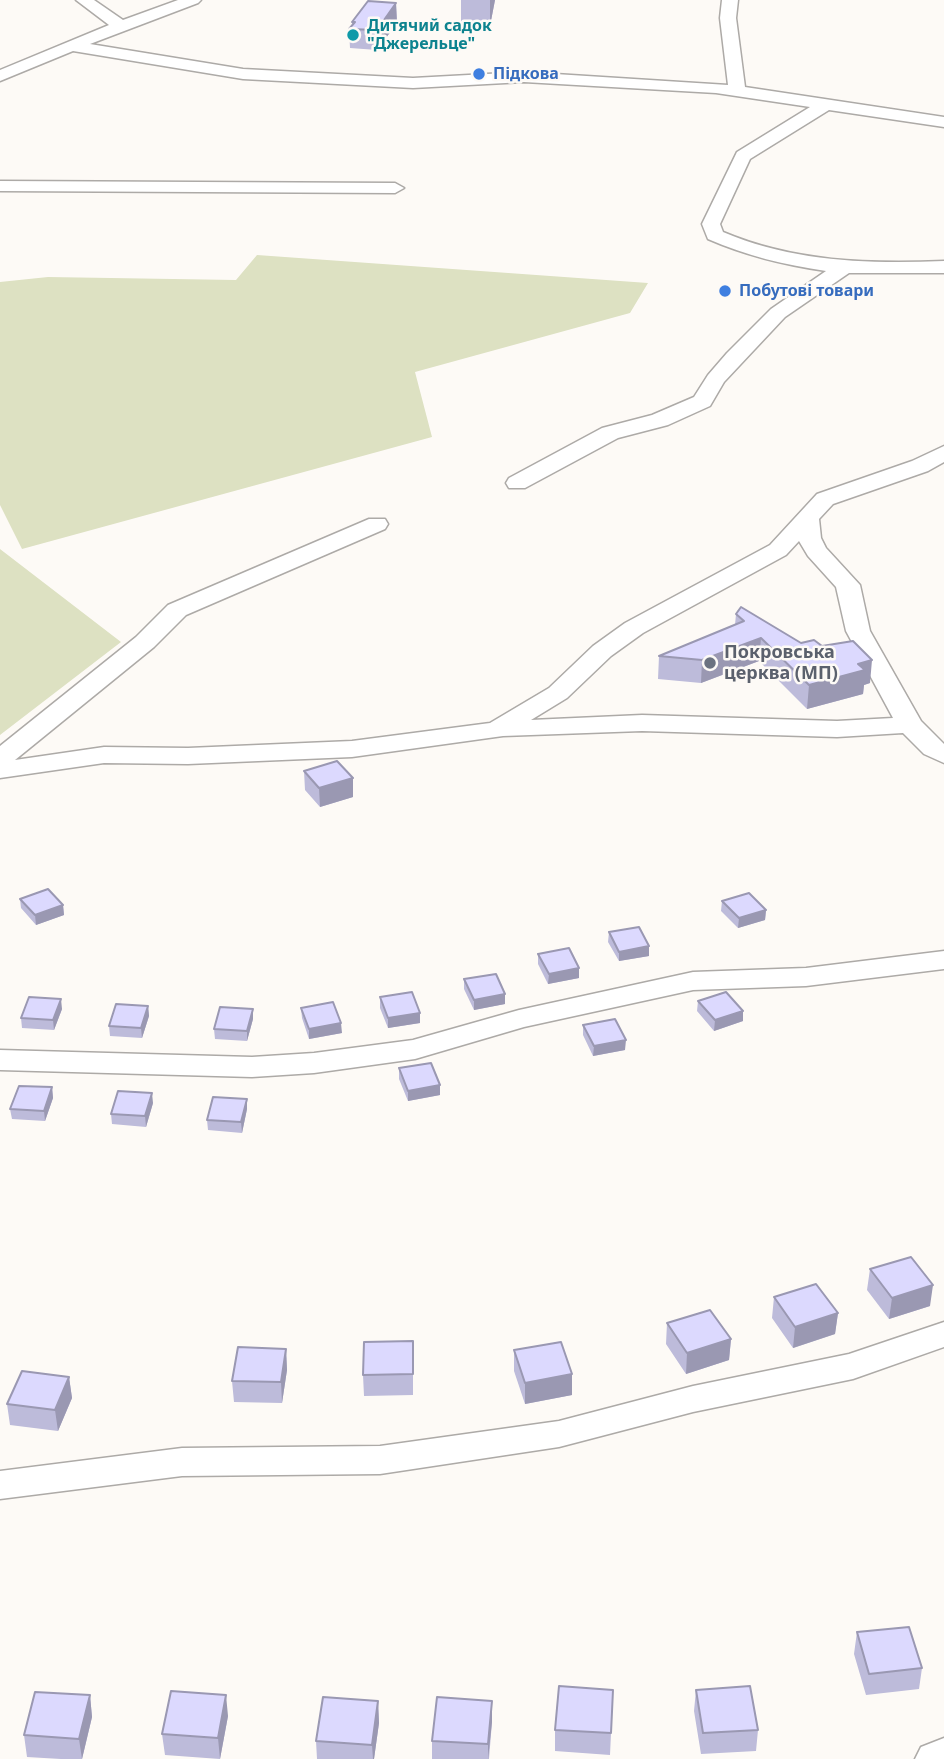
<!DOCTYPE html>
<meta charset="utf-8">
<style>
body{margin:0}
canvas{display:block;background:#fdfaf6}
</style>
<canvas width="944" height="1759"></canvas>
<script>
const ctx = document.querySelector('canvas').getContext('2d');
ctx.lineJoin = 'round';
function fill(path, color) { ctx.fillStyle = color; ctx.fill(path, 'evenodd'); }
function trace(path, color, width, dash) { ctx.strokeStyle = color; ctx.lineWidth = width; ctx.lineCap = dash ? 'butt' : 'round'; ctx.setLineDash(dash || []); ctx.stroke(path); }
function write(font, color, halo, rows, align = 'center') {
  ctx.font = font + ' "Noto Sans",sans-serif'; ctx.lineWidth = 5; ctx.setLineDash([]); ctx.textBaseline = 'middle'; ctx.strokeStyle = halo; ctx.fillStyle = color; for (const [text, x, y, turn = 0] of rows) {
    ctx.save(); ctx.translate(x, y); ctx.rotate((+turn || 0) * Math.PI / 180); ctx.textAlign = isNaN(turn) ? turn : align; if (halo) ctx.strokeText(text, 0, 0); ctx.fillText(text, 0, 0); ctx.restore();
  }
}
const green = new Path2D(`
 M257 255 648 283 630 313 415 372 432 437 22 549 0 505V282L48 277 236 280Z
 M0 549 121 642 0 735Z`);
const street = new Path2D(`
 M76 0H94L123 20 178 0H201L198 3 90 44 243 69 413 78 524 72 728 85 720 18 722 0H738L736 18 745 87 944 117V127L829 110 750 159 720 224 723 232C794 262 867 264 944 261V273H849L785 317 724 382 710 406 668 425 618 438 525 488H509L506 483 509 478 602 428 652 415 694 397 708 375 727 353 771 309 826 271C785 265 747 256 708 239L702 224 737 152 810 107 716 93 524 82 413 88 243 79 73 51 0 81V70L109 25Z
 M0 181 395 183 404 188 395 193 0 191Z
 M944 446V462L928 471 833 504 819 519 821 538 826 548 860 585 870 631 921 721 944 744V763L924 754 903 733 837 737 642 731 503 736 352 757 188 764 104 763 0 778V746L136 637 168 605 369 519H385L388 524 385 529 186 615 154 647 15 760 104 747 188 748 352 741 490 723 549 688 593 646 625 623 770 545 817 494 912 461ZM799 541 808 556 836 587 846 631 893 718 837 721 642 715 531 720 567 698 611 656 643 633 786 555Z
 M944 951V969L806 986 693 990 524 1027 415 1059 314 1073 252 1077 0 1070V1050L252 1057 314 1053 413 1040 519 1010 693 972 806 968Z
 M944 1322V1347L853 1379 693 1412 559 1447 380 1474 182 1476 0 1499V1471L182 1448 380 1446 559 1421 693 1386 849 1354Z
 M944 1738V1759H915L921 1747Z`);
const wall = new Path2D(`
 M461 0H495L490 26 461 25Z
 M396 3 397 23 377 50 350 48 349 29 352 25V22Z
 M736 614 801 643 822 646 870 683 864 685 863 694 807 709 759 661 701 683 658 679 659 656 735 625Z
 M304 771 353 797 320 807 305 790Z
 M20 899 63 905 64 915 36 925 21 908Z
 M722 901 766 910 765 920 738 928 721 911Z
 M609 932 649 956 619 961 608 942Z
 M538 954 579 968V978L548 984 538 964Z
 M464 979 505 994V1004L474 1010 464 989Z
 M380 997 420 1013V1023L388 1028 380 1008Z
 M698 1001 743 1021 714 1031 697 1011Z
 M148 1006 149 1016 142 1038 110 1036 109 1026Z
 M301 1008 342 1033 309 1039 302 1018Z
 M62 1009 54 1030 22 1028 21 1018Z
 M253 1019 247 1041 215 1039 214 1029Z
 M583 1025 625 1050 593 1056 583 1035Z
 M399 1068 440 1085V1095L408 1101 399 1079Z
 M52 1087 53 1098 45 1121 12 1119 10 1109Z
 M153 1103 146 1127 112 1124 111 1114Z
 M247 1109 242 1133 208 1130 207 1120Z
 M870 1269 930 1306 889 1319 867 1290Z
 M774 1297 838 1313 835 1334 793 1348 772 1318Z
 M667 1323 731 1339 729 1360 686 1374 666 1344Z
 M413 1341V1395L364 1396 363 1375Z
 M286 1349 287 1370 282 1403 234 1402 232 1381Z
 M514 1350 572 1374V1395L525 1404 514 1371Z
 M69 1377 72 1398 58 1431 10 1425 7 1404Z
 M857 1632 922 1668 919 1689 866 1695 854 1654Z
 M613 1690 610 1755 555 1751V1730Z
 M696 1690 758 1730 756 1751 701 1754 694 1711Z
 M90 1695 92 1717 82 1759H61L27 1757 24 1735Z
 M378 1701 379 1723 374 1759H317L316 1741Z
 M228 1716 220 1759 165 1755 162 1734Z
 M492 1722 489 1759H432V1741Z`);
const shadedWall = new Path2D(`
 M490 0H495L490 26Z
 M396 3 397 23 377 50V30Z
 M761 638 759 661 701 683 702 660Z
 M872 660 870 683 864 685 863 694 807 709 809 685 858 664Z
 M353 778V797L320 807 319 788Z
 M63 905 64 915 36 925 35 915Z
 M766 910 765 920 738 928 739 918Z
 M649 946V956L619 961V952Z
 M579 968V978L548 984 549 974Z
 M505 994V1004L474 1010V1000Z
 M61 999 62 1009 54 1030 53 1020Z
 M148 1006 149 1016 142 1038 141 1028Z
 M253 1009V1019L247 1041V1031Z
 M743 1011V1021L714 1031 715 1020Z
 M420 1013V1023L388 1028V1018Z
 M341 1023 342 1033 309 1039V1029Z
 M626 1040 625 1050 593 1056 594 1046Z
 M440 1085V1095L408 1101V1091Z
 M52 1087 53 1098 45 1121 44 1111Z
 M152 1093 153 1103 146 1127 145 1116Z
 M247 1099V1109L242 1133 241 1122Z
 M933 1285 930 1306 889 1319 892 1298Z
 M838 1313 835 1334 793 1348 795 1327Z
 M731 1339 729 1360 686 1374 687 1353Z
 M286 1349 287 1370 282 1403 281 1382Z
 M572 1374V1395L525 1404V1383Z
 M69 1377 72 1398 58 1431 55 1410Z
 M90 1695 92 1717 82 1759 79 1739Z
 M226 1695 228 1716 220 1759 218 1738Z
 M378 1701 379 1723 374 1759H373L372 1745Z
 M492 1701V1722L488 1759V1744Z`);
const building = new Path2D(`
 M368 1 396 3 377 30 349 29 355 22H352Z
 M741 607 801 643 814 640 822 646 853 641 872 660 858 664 865 670 809 685 761 638 702 660 659 656 744 621 736 614Z
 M337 761 353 778 319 788 304 771Z
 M48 889 63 905 35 915 20 899Z
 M749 893 766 910 739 918 722 901Z
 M639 927 649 946 619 952 609 932Z
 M569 948 579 968 549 974 538 954Z
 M496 974 505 994 474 1000 464 979Z
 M412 992 420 1013 388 1018 380 997Z
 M726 992 743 1011 715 1020 698 1001Z
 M29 997 61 999 53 1020 21 1018Z
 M333 1002 341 1023 309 1029 301 1008Z
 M116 1004 148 1006 141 1028 109 1026Z
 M220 1007 253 1009 247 1031 214 1029Z
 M615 1019 626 1040 594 1046 583 1025Z
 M431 1063 440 1085 408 1091 399 1068Z
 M19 1086 52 1087 44 1111 10 1109Z
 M118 1091 152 1093 145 1116 111 1114Z
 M213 1097 247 1099 241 1122 207 1120Z
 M911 1257 933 1285 892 1298 870 1269Z
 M816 1284 838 1313 795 1327 774 1297Z
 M710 1310 731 1339 687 1353 667 1323Z
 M413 1341V1374L363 1375 364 1342Z
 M561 1342 572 1374 525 1383 514 1350Z
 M238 1347 286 1349 281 1382 232 1381Z
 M22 1371 69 1377 55 1410 7 1404Z
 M909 1627 922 1668 869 1674 857 1632Z
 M559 1686 613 1690 611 1733 555 1730Z
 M750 1686 758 1730 703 1733 696 1690Z
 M171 1691 226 1695 218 1738 162 1734Z
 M35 1692 90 1695 79 1739 24 1735Z
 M323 1697 378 1701 372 1745 316 1741Z
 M437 1697 492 1701 488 1744 432 1741Z`);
const markers = [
 [353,35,7,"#0f9aa8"],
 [479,74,7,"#3f7fe0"],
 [725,291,7,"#3f7fe0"],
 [710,663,7,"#6b7280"]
];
const farCulturenames = [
 ["Дитячий садок",367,26],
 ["\"Джерельце\"",367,44]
];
const farShopnames = [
 ["Підкова",493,74],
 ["Побутові товари",739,291]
];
const worshipNames = [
 ["Покровська",724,653],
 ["церква (МП)",724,674]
];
fill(green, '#dde1c2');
trace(street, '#adaaa7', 3);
fill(street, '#fff');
fill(wall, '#bdbbda');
fill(shadedWall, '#9a98b2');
fill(building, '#dcd9fe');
trace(building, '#9a98b2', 2);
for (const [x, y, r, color] of markers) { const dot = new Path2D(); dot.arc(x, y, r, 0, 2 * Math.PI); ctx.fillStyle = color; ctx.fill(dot); trace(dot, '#fdfaf6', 2.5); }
write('bold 16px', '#0d838f', '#fdfaf6', farCulturenames, 'left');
write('bold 16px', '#366cbe', '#fdfaf6', farShopnames, 'left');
write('bold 18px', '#5b616d', '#fdfaf6', worshipNames, 'left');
</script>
